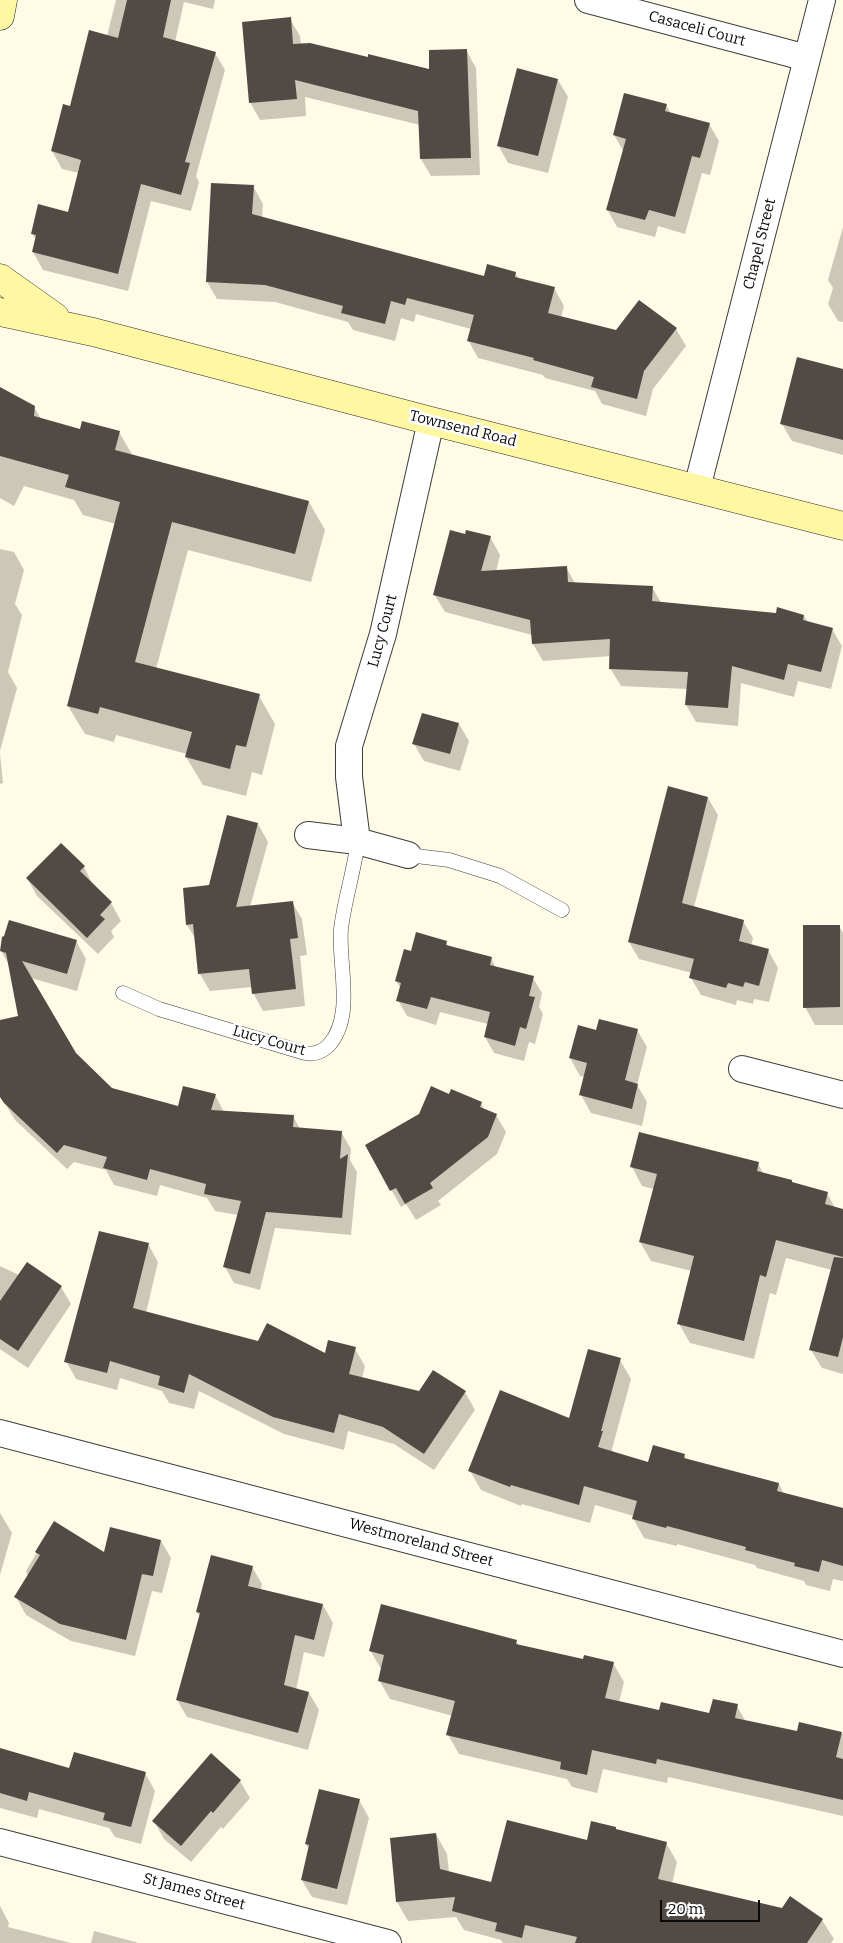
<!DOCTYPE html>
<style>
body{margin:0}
#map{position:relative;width:843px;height:1943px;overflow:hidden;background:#fffbe6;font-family:Bitter,serif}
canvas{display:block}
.scale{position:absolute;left:660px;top:1900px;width:100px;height:22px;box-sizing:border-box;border:2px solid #090909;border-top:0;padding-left:6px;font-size:15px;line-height:18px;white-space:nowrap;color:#090909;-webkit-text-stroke:4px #fff;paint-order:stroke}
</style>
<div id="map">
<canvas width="843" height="1943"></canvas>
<div class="scale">20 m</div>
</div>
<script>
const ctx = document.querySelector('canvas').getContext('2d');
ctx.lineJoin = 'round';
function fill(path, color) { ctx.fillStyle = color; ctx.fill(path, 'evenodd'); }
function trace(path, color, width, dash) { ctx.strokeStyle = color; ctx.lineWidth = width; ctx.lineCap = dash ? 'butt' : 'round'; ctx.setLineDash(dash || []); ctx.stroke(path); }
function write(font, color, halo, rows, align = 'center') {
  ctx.font = font + ' Bitter,serif'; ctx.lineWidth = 5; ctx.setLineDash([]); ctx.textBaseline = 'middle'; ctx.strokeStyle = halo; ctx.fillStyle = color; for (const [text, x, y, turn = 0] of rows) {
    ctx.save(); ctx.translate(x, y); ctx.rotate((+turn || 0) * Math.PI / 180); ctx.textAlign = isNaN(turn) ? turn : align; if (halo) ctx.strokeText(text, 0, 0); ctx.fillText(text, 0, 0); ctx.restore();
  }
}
const shadow = new Path2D(`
 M116 0H215L213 9 184 2 175 42 215 53 225 70 196 176 199 182 191 211 151 201 128 291 43 270 33 252 36 240 32 233 69 213 79 173 62 169 52 151 71 108 107 36Z
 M290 19 300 36 301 45 431 71 466 50 476 68 480 175 431 176 421 159 420 125 305 97 306 116 260 120 250 102Z
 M558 80 568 97 548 173 508 163 498 145Z
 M666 105 671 113 709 124 719 141 710 175 702 173 685 234 658 226 655 237 617 227 607 209 624 152 614 135Z
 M253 186 263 204 262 218 485 277 515 273 519 279 554 288 564 306 561 318 617 332 676 329 686 346 653 389 646 416 602 404 595 391 545 378 543 375 478 358 468 340 471 329 416 314 414 322 401 318 395 341 353 330 348 322 275 302 217 299 207 282Z
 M843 227V322L838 321 828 304 833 288 828 280Z
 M843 370V455L792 441 782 424Z
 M0 389 34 407 41 419 81 430 119 432 133 456 309 502 325 530 311 582 188 550 156 669 259 696 275 724 262 775 252 772 246 796 203 785 186 757 187 754 116 735 114 742 85 734 68 706 116 524 83 515 74 500 24 486 14 506 0 498Z
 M466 536 490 537 500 555 496 572 566 567 575 583 652 587 662 604 804 616 808 622 832 629 842 646 831 689 798 681 794 697 741 683 738 726 696 722 686 705 687 689 621 686 610 668 611 656 543 661 533 644 532 635 445 612 434 594Z
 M0 549 14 552 24 570 15 604 22 615 8 672 17 688 0 751Z
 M459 724 469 741 460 771 424 761 414 744Z
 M0 754 3 783 0 784Z
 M708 798 718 815 694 907 743 921 753 938 751 946 768 950 778 968 769 1002 754 999 753 1004 737 1000 736 1005 701 995 691 978 692 973 639 959 629 942Z
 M258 824 268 842 250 907 292 902 302 919 307 955 300 956 305 1006 263 1011 253 993 252 987 210 991 200 974 196 940 187 925 184 889 210 886Z
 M84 867 93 885 111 903 121 921 111 931 114 937 98 954 37 896 27 878Z
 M839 926 843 933V1025H815L805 1007Z
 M76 941 86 959 77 991 27 977 11 968 1 951Z
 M446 942 449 947 491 958 496 968 533 978 542 993 539 1007 543 1014 535 1044 529 1042 524 1061 494 1053 485 1037 488 1024 440 1012 436 1025 407 1016 398 1000 401 989 396 981 411 953Z
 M0 1021 75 1054 112 1089 179 1107 215 1095 224 1112 293 1116 300 1129 341 1132 351 1149 350 1160 357 1172 351 1235 275 1228 260 1290 234 1283 225 1267 238 1215 215 1211 207 1198 160 1185 157 1196 114 1185 106 1170 74 1162 67 1169 15 1120 0 1095Z
 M637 1030 647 1047 637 1085 647 1102 642 1126 591 1113 581 1095 585 1077 580 1076 570 1058 597 1032Z
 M450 1095 481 1103 485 1111 496 1115 506 1132 497 1154 438 1201 441 1205 416 1220 406 1204 401 1207 366 1145 420 1115Z
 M758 1164 764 1174 827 1193 835 1208 843 1210V1374L822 1368 811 1350 832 1270 786 1258 776 1295 770 1293 754 1359 690 1343 679 1324 692 1271 651 1261 640 1242 654 1189 642 1186 632 1167Z
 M148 1244 158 1262 146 1313 258 1343 326 1355 355 1349 365 1366 362 1378 419 1393 433 1371 465 1392 475 1410 434 1470 394 1444 348 1431 344 1450 284 1434 199 1391 194 1409 169 1403 162 1391 120 1378 117 1390 76 1379 66 1361Z
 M0 1266 19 1275 61 1287 71 1304 28 1368 0 1349Z
 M620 1360 631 1379 612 1449 613 1453 649 1463 684 1455 687 1460 779 1484 784 1494 843 1509V1581L833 1579 830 1591 806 1585 804 1581 757 1568 755 1565 677 1544V1546L644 1538 633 1518 634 1516 595 1505 590 1523 522 1504 521 1506 481 1490 470 1471 570 1419Z
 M0 1513 12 1533 0 1575Z
 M54 1523 105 1554 161 1541 171 1558 162 1593 152 1591 135 1656 71 1641 26 1615 16 1597 28 1576 26 1571Z
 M252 1567 262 1584 261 1590 323 1605 333 1623 324 1657 304 1652 296 1690 309 1693 319 1710 308 1750 187 1717 177 1700 200 1617 197 1612Z
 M516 1641 519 1646 584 1661 613 1663 624 1682 619 1702 660 1712 710 1714 737 1706 746 1722 798 1733 800 1724 843 1734V1816L668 1777 667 1783 603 1769 597 1793 572 1787 567 1779 459 1754 448 1735 453 1716 390 1699 379 1680 381 1669 370 1650Z
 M0 1750 70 1769 145 1773 155 1791 141 1844 115 1837 109 1828 39 1809 37 1818 0 1808Z
 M211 1755 240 1781 250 1798 223 1829 221 1827 191 1862 164 1839 154 1821Z
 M359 1800 369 1818 347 1905 312 1897 302 1880 309 1850 306 1844Z
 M617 1831 666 1843 677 1862 672 1884 822 1920 834 1939 831 1943H503L501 1940 464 1930 456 1917 408 1921 397 1902 436 1834 447 1854 449 1872 492 1883 588 1841Z
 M0 1906 9 1923 8 1927 71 1943H0Z
 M94 1931 139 1943H91Z`);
const building = new Path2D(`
 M127 0H171L163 37 216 52 185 162 190 163 181 195 141 184 118 274 32 252 36 235 31 234 38 204 68 212 81 160 51 151 63 104 70 106 89 30 118 38Z
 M291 17 293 44 310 43 368 57V54L429 69V50L467 49 471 158 420 159 418 111 295 80 297 99 249 103 242 22Z
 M517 68 558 79 538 156 497 146Z
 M624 93 667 104 665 111 710 123 700 158 692 156 675 217 649 210 645 220 606 210 626 139 613 135Z
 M211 183 254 185 252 214 484 276 487 264 516 272 515 277 555 287 548 313 616 330 639 300 677 328 644 371 637 399 591 387 594 377 533 360 534 358 467 341 474 315 407 298 405 305 391 301 385 324 341 313 343 306 265 285 206 282Z
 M797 357 843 369V440L780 424Z
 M0 387 35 406 34 416 80 429 82 421 120 431 115 450 309 501 295 554 172 522 135 662 260 694 246 747 236 745 230 769 185 757 192 732 100 707 98 714 67 706 120 502 65 487 69 475 0 456Z
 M450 530 465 534 466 530 491 536 481 571 567 566 568 582 653 586 652 601 776 613 777 607 804 615 803 620 833 628 821 672 788 664 784 680 732 666 728 708 685 705 688 672 609 669 610 639 532 644 530 620 433 595Z
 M422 713 459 723 450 754 412 744Z
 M668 786 708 797 682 903 744 920 739 941 769 949 759 986 745 982 743 987 728 983 726 988 689 978 694 959 628 942Z
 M227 815 258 823 236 907 293 901 298 938 290 939 296 989 252 994 249 969 198 974 193 924 186 925 183 888 209 885Z
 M61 843 85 866 80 871 112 902 100 915 105 919 87 938 26 878Z
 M9 920 77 940 67 974 22 961 76 1053 112 1088 178 1106 183 1086 216 1094 211 1110 294 1115 293 1127 342 1131 340 1159 348 1154 342 1218 266 1212 250 1274 223 1267 241 1201 204 1194 206 1184 150 1169 147 1180 103 1168 107 1157 64 1145 57 1153 4 1103 0 1097V1020L18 1016 6 953 0 951 2 937 4 936Z
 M803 925H840V1007L803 1008Z
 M416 932 447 941 446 945 492 957 490 965 534 976 529 996 535 997 526 1029 520 1027 515 1046 484 1037 490 1012 431 997 427 1009 396 1001 401 983 395 981 404 949 411 951Z
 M599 1019 638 1029 625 1080 638 1084 632 1109 579 1095 587 1063 569 1058 578 1025 596 1030Z
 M431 1086 449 1094 451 1089 482 1102 480 1107 497 1114 488 1137 430 1183 433 1188 405 1204 396 1188 390 1191 365 1145 419 1114Z
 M639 1132 759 1162 757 1171 792 1180V1182L828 1192 825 1204 843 1209V1257L776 1240 766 1277 760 1275 744 1341 677 1324 694 1256 639 1242 657 1174 630 1167Z
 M99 1231 149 1243 133 1308 258 1341 267 1323 325 1353 328 1340 356 1347 349 1374 419 1391 433 1370 466 1391 424 1454 383 1427 339 1414 334 1433 273 1417 189 1374 184 1393 158 1385 160 1376 110 1361 107 1373 64 1362Z
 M834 1257 843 1258V1337L838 1357 809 1350Z
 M27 1262 62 1286 18 1351 0 1339V1301Z
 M588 1349 621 1358 601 1431H603L598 1447 648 1462 653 1445 685 1454 684 1458 779 1483 777 1491 843 1508V1566L822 1560 819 1572 794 1566 795 1563 745 1550 746 1547 667 1526 666 1528 632 1519 637 1501 584 1486 579 1505 511 1485 510 1487 468 1471 500 1390 569 1418Z
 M54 1521 104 1552 110 1527 161 1540 153 1576 142 1574 126 1640 60 1624 14 1597 40 1555 35 1552Z
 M211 1555 253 1566 248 1586 323 1604 314 1640 295 1635 284 1685 309 1692 298 1733 176 1700 200 1613 196 1612Z
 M381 1604 517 1640 516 1644 583 1659 584 1655 614 1662 605 1698 659 1710 661 1702 709 1713 713 1699 738 1704 735 1718 797 1731 799 1722 842 1732 836 1757 843 1759V1800L657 1759 656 1764 592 1750 587 1775 560 1769 561 1762 446 1735 455 1701 378 1681 384 1655 369 1651Z
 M0 1748 69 1768 74 1752 146 1772 131 1827 103 1820 105 1813 29 1792 27 1801 0 1793Z
 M211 1753 241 1780 213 1813 211 1811 181 1846 152 1821Z
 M319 1789 360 1799 337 1889 301 1880 309 1845 305 1844Z
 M507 1820 587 1840 591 1821 616 1827V1829L667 1842 658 1879 782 1908 790 1896 823 1919 807 1943H575L577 1937 525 1925 522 1938 495 1931 497 1923 452 1911 455 1897 396 1902 390 1838 436 1833 440 1869 491 1882Z`);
const service = new Path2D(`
 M408 855 449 860 500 876 562 910
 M123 993 159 1009 305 1053C314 1055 322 1052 329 1045 355 1016 338 965 341 929 344 903 352 878 356 853L357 841`);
const minor = new Path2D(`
 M588 0 807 58
 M697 488 822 0
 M308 835 357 841 408 855
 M357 841 349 777V746L383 634 431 421
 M742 1069 843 1095
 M0 1433 843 1654
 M0 1842 388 1943`);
const secondary = new Path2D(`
 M0 16 3 0
 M0 278 55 317
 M0 312 93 332 431 421 843 526`);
const streetNames = [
 ["Casaceli Court",697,29,15],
 ["Chapel Street",760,244,-76],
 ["Townsend Road",463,429,14],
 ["Lucy Court",383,631,-75],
 ["Lucy Court",269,1041,16],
 ["Westmoreland Street",421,1543,15],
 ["St James Street",194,1892,15]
];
fill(shadow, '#0003');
fill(building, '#524b45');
trace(service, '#3c3c3c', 15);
trace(minor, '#3c3c3c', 28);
trace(secondary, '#2b2b2b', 29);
trace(service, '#fff', 14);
trace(minor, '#fff', 26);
trace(secondary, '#fff7a1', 28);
write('15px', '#090909', '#fff', streetNames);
</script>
